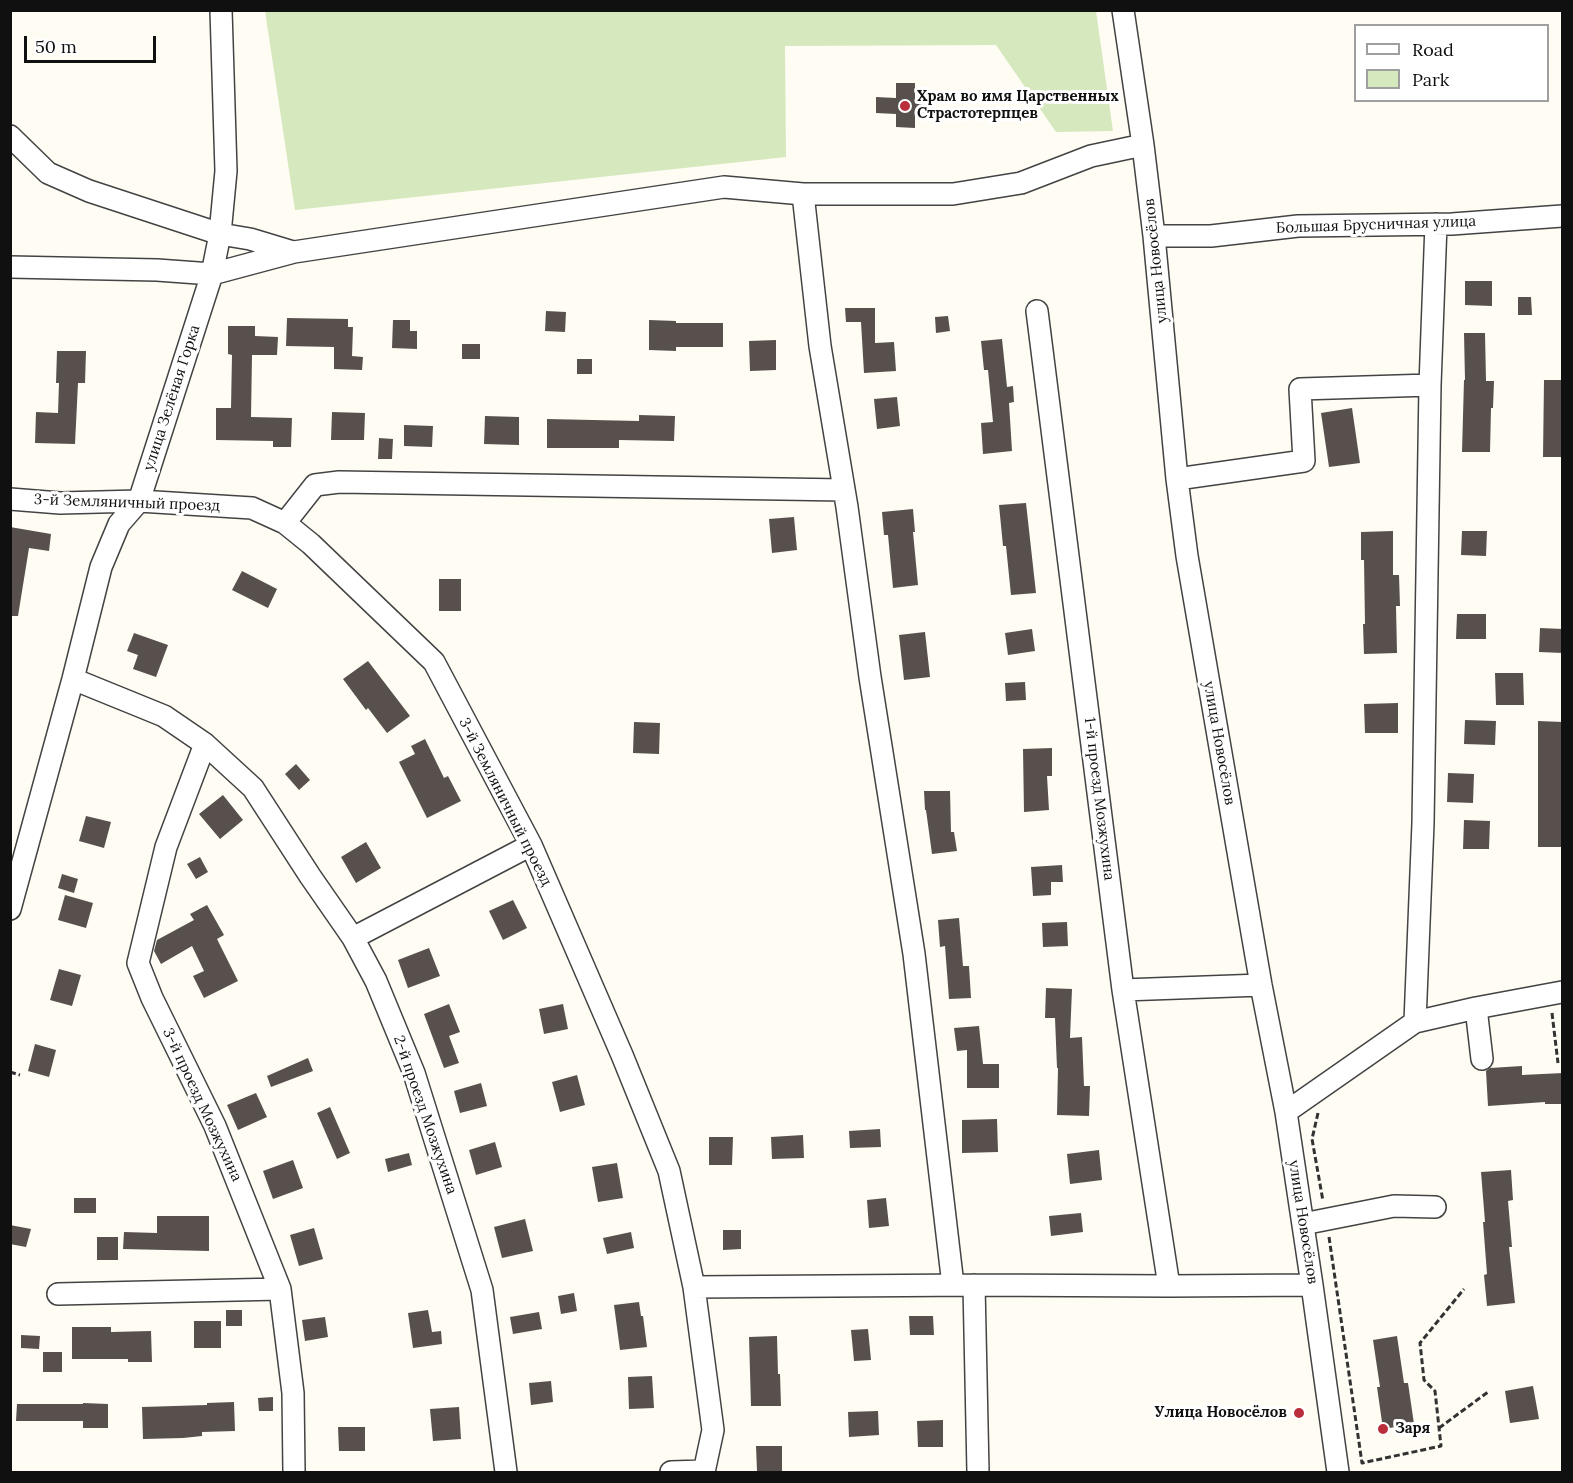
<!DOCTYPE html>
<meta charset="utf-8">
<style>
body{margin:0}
#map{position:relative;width:1573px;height:1483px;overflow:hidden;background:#fefcf3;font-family:Lora,serif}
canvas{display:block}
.frame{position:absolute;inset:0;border:12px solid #101010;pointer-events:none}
.legend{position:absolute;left:1354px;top:24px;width:195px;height:78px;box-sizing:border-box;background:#fff;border:2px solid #9f9f9f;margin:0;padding:8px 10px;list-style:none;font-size:18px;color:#101010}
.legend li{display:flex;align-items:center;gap:12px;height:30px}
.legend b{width:30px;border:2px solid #9f9f9f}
.scale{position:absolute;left:24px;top:36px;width:132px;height:27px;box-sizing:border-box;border:3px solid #101010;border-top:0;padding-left:8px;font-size:18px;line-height:21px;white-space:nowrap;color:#101010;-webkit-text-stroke:4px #fff;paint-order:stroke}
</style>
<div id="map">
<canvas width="1573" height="1483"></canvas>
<div class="frame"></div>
<ul class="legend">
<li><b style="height:8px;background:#fff"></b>Road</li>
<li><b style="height:16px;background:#d6e8be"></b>Park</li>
</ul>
<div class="scale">50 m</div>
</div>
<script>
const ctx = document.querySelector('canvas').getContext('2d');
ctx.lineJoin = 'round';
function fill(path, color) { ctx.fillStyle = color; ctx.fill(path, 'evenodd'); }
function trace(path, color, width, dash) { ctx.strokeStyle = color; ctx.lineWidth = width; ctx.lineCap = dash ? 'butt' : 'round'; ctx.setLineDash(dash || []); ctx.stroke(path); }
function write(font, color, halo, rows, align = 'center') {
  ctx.font = font + ' Lora,serif'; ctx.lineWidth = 6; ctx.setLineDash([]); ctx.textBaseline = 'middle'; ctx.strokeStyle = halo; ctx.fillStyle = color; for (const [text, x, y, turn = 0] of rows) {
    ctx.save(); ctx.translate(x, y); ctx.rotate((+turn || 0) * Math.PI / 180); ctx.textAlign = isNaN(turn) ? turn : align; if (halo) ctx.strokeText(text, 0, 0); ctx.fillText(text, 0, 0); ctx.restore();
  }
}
const green = new Path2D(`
 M265 11H1096L1113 131 1056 132 996 45 785 46 786 157 295 210Z`);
const building = new Path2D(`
 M896 83H915V98H933V113H915V128L896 127V114L876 113V97L896 98Z
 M1465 281H1492V306L1465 305Z
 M1518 297H1531L1532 315H1518Z
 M845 308H875V343L894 342 896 371 864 373 861 322H846Z
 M546 311 566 312 565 332 545 331Z
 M948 316 950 331 936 333 935 317Z
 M287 318 348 319V327H353L352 356 363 357 362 370 334 369V347L286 346Z
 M393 320H410V331H417V349L392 348Z
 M649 320 676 321V323H723V347H676V351L649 350Z
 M228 326H255V336L278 337 277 355H252L251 417 292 418 291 447H273V441L216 440V408H231L232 355 228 354Z
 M1464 333H1485L1486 381H1494L1493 408H1491L1490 452H1462L1464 380H1465Z
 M1002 339 1007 387 1013 386 1014 402 1009 403 1012 451 983 454 981 423 993 422 988 370H984L981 341Z
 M776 340V370L750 371 749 341Z
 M462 344H480V359H462Z
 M57 351H86L85 383H78L75 444 35 443 36 412 58 413 59 383H56Z
 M577 359H592V374H577Z
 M1544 380H1563V457H1543Z
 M897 397 900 426 877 429 874 399Z
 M1352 408 1360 463 1329 467 1321 413Z
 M332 412 365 413 364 440H331Z
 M639 415 675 416 674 441 619 440V448H547V419L639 421Z
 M485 416 519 417V445L484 444Z
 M404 425 433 426 432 447 404 446Z
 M379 438 393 439 392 459H378Z
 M1026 503 1036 593 1011 595 1006 546H1003L999 505Z
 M913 509 915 532H913L918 585 893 588 888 535H884L882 512Z
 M794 517 797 550 772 553 769 519Z
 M10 527 51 534 49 551 29 548 18 616H10Z
 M1393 531V575H1399L1400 606H1396L1397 653 1364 654 1363 624H1365L1364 560H1361V532Z
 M1462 531H1487L1486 556 1461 555Z
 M242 571 277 589 268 608 232 590Z
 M439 579H461V611H439Z
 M1457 614H1486V639H1456Z
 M1540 628 1563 629V653L1539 652Z
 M1032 629 1035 651 1008 655 1005 633Z
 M925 632 930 677 904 680 899 635Z
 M134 633 168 645 156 677 133 669 138 655 127 651Z
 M368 661 410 716 387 733 368 708 366 710 343 679Z
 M1495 673H1523L1524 705H1496Z
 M1025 682 1026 700 1006 701 1005 683Z
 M1398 703V733H1365L1364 704Z
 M1465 720 1496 721 1495 745 1464 744Z
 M1538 721 1563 722V847H1538Z
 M634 722 660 723 659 754 633 753Z
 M425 739 444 778 448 776 461 801 427 818 399 762 415 754 411 746Z
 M1052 748V776H1047L1049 810 1024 812 1023 749Z
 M296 764 310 780 299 790 285 774Z
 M1448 773 1474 774 1473 803 1447 802Z
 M924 791H950L951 832H954L957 851 932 854 926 810H925Z
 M223 795 243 820 220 839 199 814Z
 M86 816 111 822 104 848 79 841Z
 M1464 820 1490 821 1489 849H1463Z
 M366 842 381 868 356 883 341 857Z
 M200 857 208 872 196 879 187 864Z
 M1062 865 1063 882H1051V895L1033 896 1031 867Z
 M62 874 78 879 74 893 58 888Z
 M65 895 93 903 86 928 58 920Z
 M513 900 527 928 503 940 489 911Z
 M207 905 224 935 217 939 238 981 204 998 193 976 204 971 192 946 161 964 154 951 157 940 194 920 190 914Z
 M959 918 963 966H969L971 998 949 999 945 946 940 947 938 920Z
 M1067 922 1068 946 1043 947 1042 923Z
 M429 948 440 976 408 988 398 960Z
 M59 969 81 975 72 1006 50 1000Z
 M1046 988 1072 989 1070 1038 1082 1037 1084 1086H1090L1089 1116 1057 1115 1058 1068H1057L1055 1018H1045Z
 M449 1004 460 1032 449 1036 459 1063 444 1068 424 1014Z
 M563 1004 568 1029 544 1034 539 1009Z
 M979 1026 983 1064H999V1088H967V1050L957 1051 954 1028Z
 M35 1044 56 1050 49 1077 28 1071Z
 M308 1058 313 1071 271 1087 267 1076Z
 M1522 1066V1075L1563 1073V1104H1545V1102L1488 1106 1486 1071 1490 1068Z
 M577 1075 585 1105 560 1112 552 1082Z
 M481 1083 487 1106 460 1113 454 1091Z
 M256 1093 267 1117 238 1130 227 1105Z
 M330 1107 350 1153 337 1159 317 1113Z
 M997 1119 998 1152 962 1153V1120Z
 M880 1129 881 1147 850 1148 849 1131Z
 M803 1135 804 1158 772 1159 771 1137Z
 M709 1137H733L732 1165H709Z
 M495 1142 502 1167 476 1175 469 1150Z
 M1099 1150 1102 1180 1070 1184 1067 1154Z
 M409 1153 412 1165 388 1172 385 1159Z
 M293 1160 303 1188 273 1199 263 1171Z
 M617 1163 623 1198 598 1202 592 1167Z
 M1511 1170 1513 1200 1508 1201 1512 1247H1509L1515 1303 1487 1306 1484 1275 1487 1274 1483 1222H1485L1481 1172Z
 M74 1198H96V1213H74Z
 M886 1198 889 1226 869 1228 867 1200Z
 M1081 1213 1083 1232 1051 1236 1049 1216Z
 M157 1216H209V1251L123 1249 124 1232 157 1233Z
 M525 1219 533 1251 502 1258 494 1227Z
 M10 1225 31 1229 26 1247 10 1244Z
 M314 1228 323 1259 299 1266 290 1235Z
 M723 1230H741V1249L723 1250Z
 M631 1232 634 1248 607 1254 603 1238Z
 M97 1237H118V1260H97Z
 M574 1293 577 1311 561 1314 558 1296Z
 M639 1302 641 1316H643L647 1347 620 1350 614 1305Z
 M226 1310H242V1326H226Z
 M428 1310 432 1332 441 1331 442 1344 413 1348 408 1313Z
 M539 1312 542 1329 513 1334 510 1317Z
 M909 1316H933L934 1335H910Z
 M325 1317 328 1337 305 1341 302 1320Z
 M194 1321H221V1348H194Z
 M72 1327H111V1332L151 1331 152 1362H128V1359H72Z
 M868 1329 871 1360 854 1361 851 1330Z
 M21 1335 40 1336 39 1349 21 1348Z
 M777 1336 778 1374H780L781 1406H751L749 1337Z
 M1397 1336 1404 1383H1408L1414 1424 1383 1429 1377 1387H1380L1373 1340Z
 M43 1352H62V1372H43Z
 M652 1376 654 1408 629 1409 628 1377Z
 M551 1381 553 1402 531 1405 529 1383Z
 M1533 1386 1539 1419 1510 1423 1505 1391Z
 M273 1397V1411H259L258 1398Z
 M234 1402 235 1431 202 1432V1436L183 1438 143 1439 142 1407 207 1405V1403Z
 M83 1403 108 1404V1428H83V1421H16L17 1404H83Z
 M459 1407 461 1439 433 1441 430 1409Z
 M878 1411 879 1435 849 1437 848 1412Z
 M943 1420V1447H918L917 1421Z
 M338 1427H365V1451H339Z
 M756 1446H782V1471H757Z`);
const path = new Path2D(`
 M1552 1013 1558 1063
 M10 1072 20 1075
 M1318 1113 1312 1139 1323 1201
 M1329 1237 1362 1463 1441 1446 1435 1391 1424 1380 1420 1343 1464 1289
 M1439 1428 1488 1392`);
const minor = new Path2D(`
 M1123 10 1143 145 1154 236 1177 479 1187 556 1261 985 1286 1112 1312 1285 1338 1472
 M10 136 48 173 89 191 220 234 250 239 293 252
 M803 194 820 346 847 507 870 677 914 954 953 1285
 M1154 236H1211L1298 226 1452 224 1562 216
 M10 267 157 270 212 274 294 252 724 187 803 194H953L1021 183 1091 156 1143 145
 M1037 311 1123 990 1169 1286
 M1177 479 1304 461 1300 389 1430 385
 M10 499 60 503 139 501 252 508 285 523 311 544 434 662 531 845 622 1055 669 1171 694 1287 713 1430 704 1472
 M285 523 315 485 339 482 844 490
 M73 679 164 716 205 744 253 788 310 876 353 938 376 981 414 1073 482 1290 506 1472
 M205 744 166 847 138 963 152 998 215 1126 280 1289 293 1393 294 1472
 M10 909 73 679 101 567 119 524 139 501 212 274 220 234 226 171 221 10
 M353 938 531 845
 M1123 990 1261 985
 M1476 1008 1482 1059
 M1415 1022 1423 823 1430 385 1436 224
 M1286 1112 1415 1022 1476 1008 1562 992
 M1303 1224 1394 1206 1435 1207
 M974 1285 978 1472
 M694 1287 974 1285 1169 1286 1312 1285
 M58 1294 280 1289
 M671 1472 703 1471`);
const markers = [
 [905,106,6,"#ba2e3c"],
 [1299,1413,6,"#ba2e3c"],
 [1383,1429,6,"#ba2e3c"]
];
const poiNames = [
 ["Храм во имя Царственных",917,97],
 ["Страстотерпцев",917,114],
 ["Улица Новосёлов",1287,1413,"right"],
 ["Заря",1395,1429]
];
const streetNames = [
 ["Большая Брусничная улица",1376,225,-2],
 ["улица Новосёлов",1156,261,-96],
 ["улица Зелёная Горка",172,398,-72],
 ["3-й Земляничный проезд",127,503,2],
 ["улица Новосёлов",1219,743,80],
 ["1-й проезд Мозжухина",1099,799,83],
 ["3-й Земляничный проезд",505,802,63],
 ["3-й проезд Мозжухина",202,1105,65],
 ["2-й проезд Мозжухина",425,1115,71],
 ["улица Новосёлов",1303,1222,81]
];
fill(green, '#d6e8be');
fill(building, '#58504d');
trace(minor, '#434343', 24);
trace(path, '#323232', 3, [6, 3]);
trace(minor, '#fff', 21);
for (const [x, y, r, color] of markers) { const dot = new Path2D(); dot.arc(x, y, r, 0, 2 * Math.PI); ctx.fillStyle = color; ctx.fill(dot); trace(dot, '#fff', 2); }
write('bold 15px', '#101010', '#fff', poiNames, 'left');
write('15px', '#101010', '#fff', streetNames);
</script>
